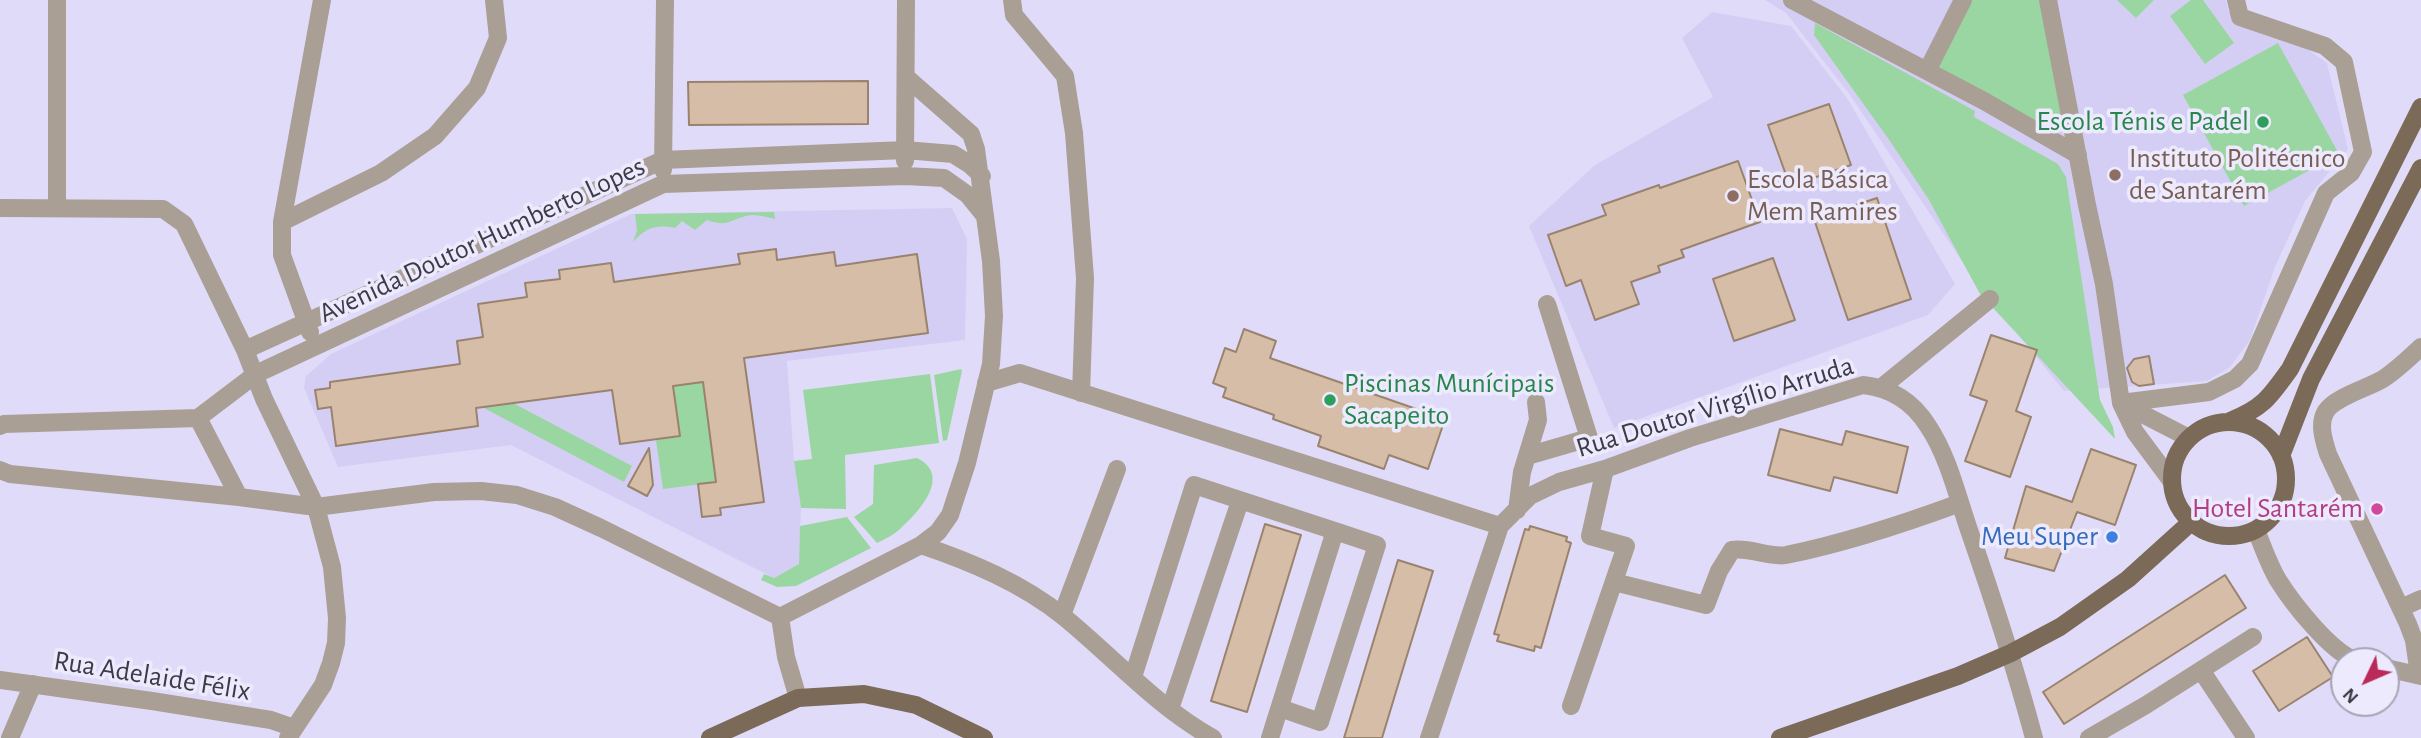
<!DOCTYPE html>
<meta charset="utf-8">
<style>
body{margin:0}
#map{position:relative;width:2421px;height:738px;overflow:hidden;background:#e1dbfa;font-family:"Alegreya Sans",sans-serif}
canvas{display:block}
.north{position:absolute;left:2330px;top:647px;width:70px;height:70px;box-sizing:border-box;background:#edeafd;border:2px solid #a7a4b4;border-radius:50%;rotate:226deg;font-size:19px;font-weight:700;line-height:28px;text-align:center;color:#3d3b47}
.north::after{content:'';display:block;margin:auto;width:24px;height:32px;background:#b92a58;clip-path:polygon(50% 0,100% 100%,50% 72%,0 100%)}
</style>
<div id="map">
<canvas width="2421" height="738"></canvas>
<div class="north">N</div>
</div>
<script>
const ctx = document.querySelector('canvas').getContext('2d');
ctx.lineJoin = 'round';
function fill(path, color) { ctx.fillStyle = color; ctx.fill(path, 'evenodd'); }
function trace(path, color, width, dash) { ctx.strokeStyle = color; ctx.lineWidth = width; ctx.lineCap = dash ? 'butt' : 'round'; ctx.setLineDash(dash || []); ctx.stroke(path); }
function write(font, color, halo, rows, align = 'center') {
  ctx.font = font + ' "Alegreya Sans",sans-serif'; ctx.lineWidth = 7; ctx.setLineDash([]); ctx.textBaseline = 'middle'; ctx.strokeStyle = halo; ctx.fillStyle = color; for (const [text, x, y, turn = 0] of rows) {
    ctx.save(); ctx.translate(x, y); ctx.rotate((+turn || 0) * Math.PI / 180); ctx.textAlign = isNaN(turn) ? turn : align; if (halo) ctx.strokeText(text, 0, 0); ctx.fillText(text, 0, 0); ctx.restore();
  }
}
const built = new Path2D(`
 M1765 0H2226L2228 10 2240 25 2303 46 2327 63 2348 149 2305 201 2275 267 2250 340 2230 367 2207 381 2064 391 1980 288 1850 95 1786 13Z
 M1712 12 1791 26 1847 98 1955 284 1928 315 1614 428 1529 226 1595 165 1713 97 1682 38Z
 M952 208 967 239 965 340 787 361 794 461 801 508 799 564 774 578 511 445 338 467 304 388 306 376 331 354 631 214Z`);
const green = new Path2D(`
 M1967 0H2042L2062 121 2056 129 2049 133 1932 71Z
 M2117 0H2154L2136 18Z
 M2191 0H2203L2234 43 2205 64 2170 16Z
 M1815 23 1975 111 1974 117 2058 164 2066 177 2100 400 2113 427 2115 439 1980 294 1929 200 1890 141 1814 35Z
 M2278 43 2339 154 2244 206 2183 95Z
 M774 212 775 219C766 217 755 213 746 216 728 221 727 227 707 220L695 230 682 221 675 228C655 224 646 228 633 242L637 231 635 214Z
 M961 369 962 371 947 440 943 441 934 375Z
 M930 374 939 443 845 455 846 509 801 508 794 461 812 459 803 390Z
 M703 382 717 482 663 489 656 440 680 436 673 386Z
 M513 403 632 466 624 482 482 407Z
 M917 458C952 475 920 511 901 528 894 535 885 539 877 543L854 517 873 504 874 465Z
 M847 517 871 548 796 586 777 587 761 580 764 574 774 578 799 564 800 526Z`);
const building = new Path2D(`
 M868 81V124L689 125 688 82Z
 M1829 104 1851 165 1790 186 1768 125Z
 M1738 161 1760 222 1681 250 1684 257 1658 266 1660 272 1631 282 1639 304 1595 320 1581 280 1566 286 1548 235 1606 215 1602 205 1659 185 1660 188Z
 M1877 198 1911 299 1848 320 1814 219Z
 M776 249 777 260 834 252 836 266 917 254 928 333 744 358 764 502 720 508 721 515 702 517 698 484 716 482 703 382 673 386 680 436 620 444 612 390 476 408 478 426 336 446 331 407 318 409 315 390 330 388V382L460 364 457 341 483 337 478 304 527 297 525 283 560 279 559 270 611 263 614 282 740 264 738 254Z
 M1773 258 1795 320 1734 341 1713 279Z
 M1244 329 1276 341 1270 358 1445 419 1428 469 1389 455 1384 469 1318 446 1321 436 1273 419 1274 415 1223 397 1226 388 1213 383 1225 348 1236 352Z
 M1991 335 2037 350 2016 411 2031 417 2010 477 1965 461 1987 401 1970 395Z
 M2149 356 2154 384 2139 386 2132 382 2127 368 2134 359Z
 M1780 429 1842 445 1846 431 1908 447 1897 493 1834 477 1830 491 1768 475Z
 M649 448 653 485 647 496 628 486Z
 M2091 449 2136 465 2115 525 2077 512 2054 571 2005 558 2026 486 2072 502Z
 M1265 524 1301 535 1247 712 1211 701Z
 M1530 526 1567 537 1566 541 1571 543 1541 648 1535 646 1534 651 1497 641 1499 635 1494 634 1525 529 1529 530Z
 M1398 560 1433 571 1405 662 1382 738H1344Z
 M2225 575 2246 608 2064 724 2043 692Z
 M2307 637 2333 677 2279 711 2253 671Z`);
const minor = new Path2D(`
 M57 0V208
 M1012 0 1014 15 1065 76 1074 133 1085 278 1081 393
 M1792 0 1984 101 2078 155
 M2048 0 2087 205 2104 284 2121 403 2135 432 2170 479
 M1927 71 1963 0
 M905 161 906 0
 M663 170 665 0
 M0 208 163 209 184 224 245 350 264 399 316 507 332 567 337 618 336 643 331 663 323 685 288 738
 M282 222 381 173 435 136 477 88 498 38 494 0
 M310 332 282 255V222L322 0
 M245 350 663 160 905 150 953 154 969 164 982 176
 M986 383 1020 373 1500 526
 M1882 387 1990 299
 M2121 403 2209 392 2235 379 2250 364 2326 193 2351 173 2363 152 2344 62 2325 46 2240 17 2236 0
 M2121 403 2189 438
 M198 418 239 497
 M0 426 4 424 198 418 256 374 663 184 905 176 944 178 968 195 985 216
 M1527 456 1589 438 1547 304
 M0 470 10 474 239 497 316 507 434 492 481 491 517 495 555 507 601 528 780 617 786 657 798 698
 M1517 510 1522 472 1538 420 1536 402
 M2256 530C2263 547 2269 565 2278 580 2293 604 2330 651 2356 661
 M921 545C971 562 1022 583 1064 617 1113 657 1157 707 1213 738
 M1614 582 1706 605 1719 571 1732 550C1750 547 1769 558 1786 555 1846 543 1903 524 1960 503
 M2401 608 2421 599
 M1062 615 1117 469
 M780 617 921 545 938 532 950 515 967 463 991 364 994 316 991 261 976 149 971 134 906 77
 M2386 668 2421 676
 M2201 670 2246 738
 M2419 675 2414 640 2408 624 2328 454C2324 441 2318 424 2326 411 2335 397 2368 388 2383 379 2397 370 2409 358 2421 347
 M1133 677 1194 485 1335 531 1270 738
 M0 680 152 701 271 720 294 728
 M1571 706 1626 546 1590 536 1605 469
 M1280 708 1320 722 1377 545 1335 531
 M1170 709 1240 501
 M10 738 33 684
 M1429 738 1500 526 1530 496 1559 482 1605 469 1690 438 1863 385C1891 388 1913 402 1928 426 1948 456 1957 495 1969 530 1993 599 2015 667 2034 738
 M2089 738 2146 705 2253 637`);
const major = new Path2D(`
 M2230 421C2263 408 2270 397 2290 369L2421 107
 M2172 479a57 57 0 1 1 114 0a57 57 0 1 1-114 0Z
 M2281 456 2311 379 2421 168
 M710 738 798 698 864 694 916 705 984 738
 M1780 738 1958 676 2011 653 2060 627 2128 579 2190 523`);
const markers = [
 [2263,122,7,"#2e9e5b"],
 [2115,175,7,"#8d6e63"],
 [1733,196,7,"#8d6e63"],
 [1330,400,7,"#2e9e5b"],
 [2377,509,7,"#d1479c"],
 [2112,537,7,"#3f7fe0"]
];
const leisureNames = [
 ["Escola Ténis e Padel",2249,122],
 ["Piscinas Munícipais",1344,384,"left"],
 ["Sacapeito",1344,416,"left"]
];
const educationNames = [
 ["Instituto Politécnico",2129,159],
 ["de Santarém",2129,191],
 ["Escola Básica",1747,180],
 ["Mem Ramires",1747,212]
];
const streetNames = [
 ["Avenida Doutor Humberto Lopes",482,240,-25],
 ["Rua Doutor Virgílio Arruda",1715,407,-17],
 ["Rua Adelaide Félix",152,676,9]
];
const hotelNames = [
 ["Hotel Santarém",2363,509]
];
const shopNames = [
 ["Meu Super",2098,537]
];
fill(built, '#d5cef4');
fill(green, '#9ad6a1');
fill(building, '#d6bda7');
trace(building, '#9a836e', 2);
trace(minor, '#a99f95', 18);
trace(major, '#7b6a57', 18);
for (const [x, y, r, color] of markers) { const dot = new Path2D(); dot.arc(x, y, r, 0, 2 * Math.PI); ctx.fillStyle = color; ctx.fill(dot); trace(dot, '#edeafd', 2.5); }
write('28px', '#27864d', '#edeafd', leisureNames, 'right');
write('28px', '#785e54', '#edeafd', educationNames, 'left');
write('28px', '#3d3b47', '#edeafd', streetNames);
write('28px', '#b23c85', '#edeafd', hotelNames, 'right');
write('28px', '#366cbe', '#edeafd', shopNames, 'right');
</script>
